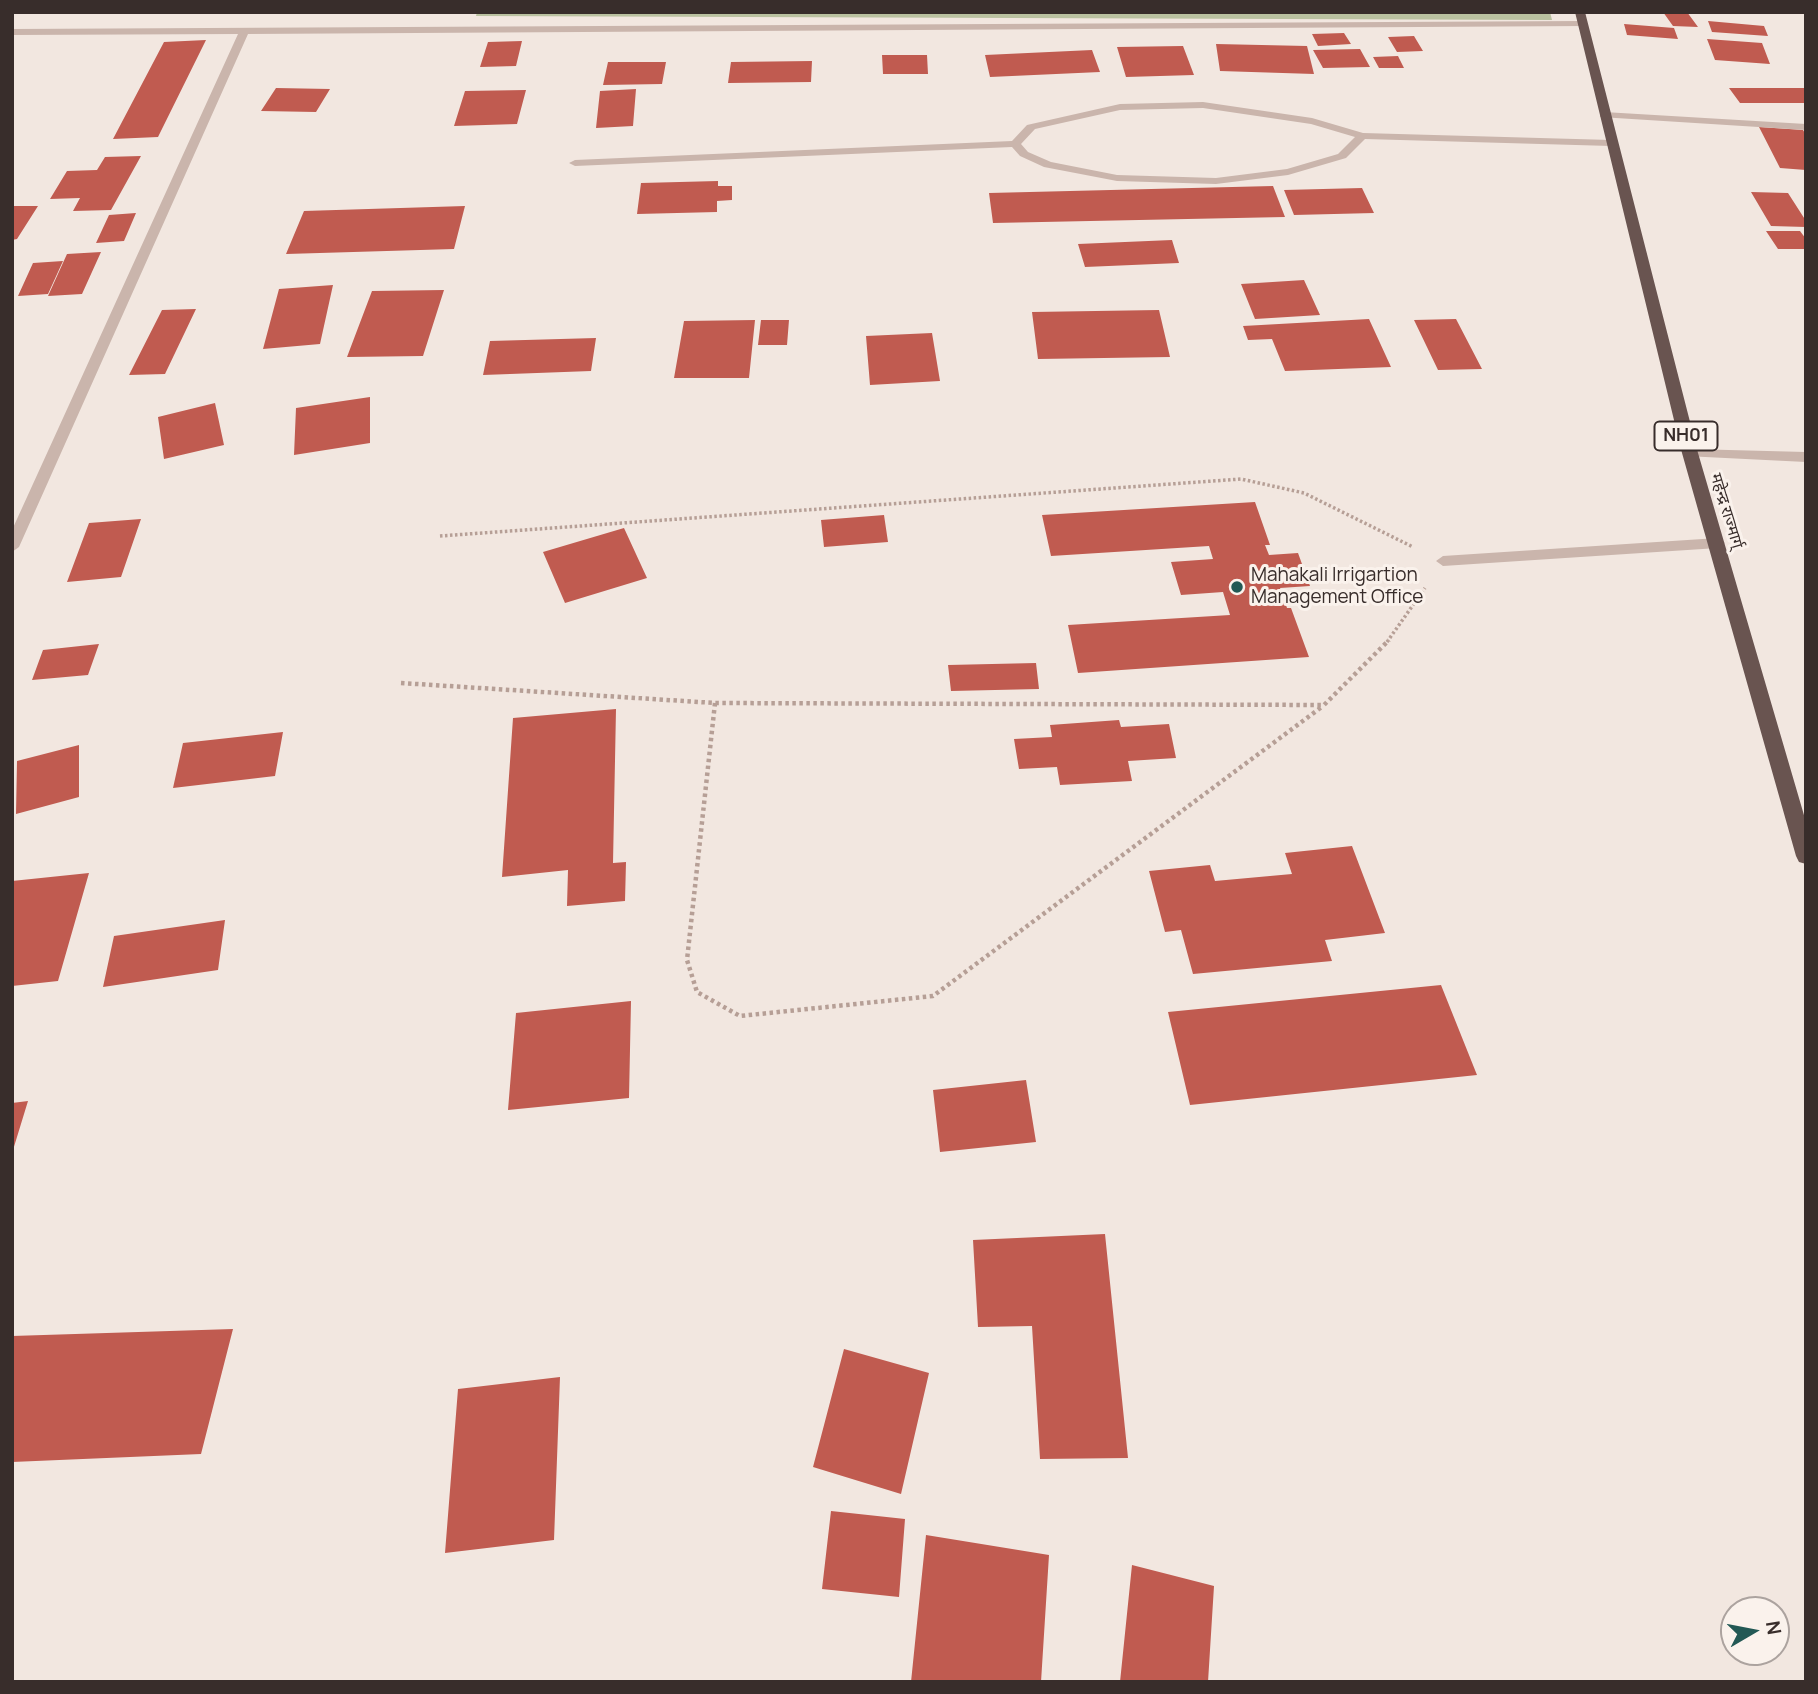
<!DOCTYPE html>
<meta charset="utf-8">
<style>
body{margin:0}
#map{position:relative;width:1818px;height:1694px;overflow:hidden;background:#f2e7e0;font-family:Manrope,sans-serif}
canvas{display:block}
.frame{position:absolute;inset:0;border:14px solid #382d2b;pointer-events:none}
.north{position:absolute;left:1720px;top:1596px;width:70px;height:70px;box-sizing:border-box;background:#faf2ec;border:2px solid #aca39f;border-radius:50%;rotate:80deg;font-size:19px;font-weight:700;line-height:28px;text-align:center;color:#382d2b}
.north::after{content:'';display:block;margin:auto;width:24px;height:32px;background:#225854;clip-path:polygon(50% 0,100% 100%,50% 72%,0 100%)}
</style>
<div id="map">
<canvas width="1818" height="1694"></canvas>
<div class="frame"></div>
<div class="north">N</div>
</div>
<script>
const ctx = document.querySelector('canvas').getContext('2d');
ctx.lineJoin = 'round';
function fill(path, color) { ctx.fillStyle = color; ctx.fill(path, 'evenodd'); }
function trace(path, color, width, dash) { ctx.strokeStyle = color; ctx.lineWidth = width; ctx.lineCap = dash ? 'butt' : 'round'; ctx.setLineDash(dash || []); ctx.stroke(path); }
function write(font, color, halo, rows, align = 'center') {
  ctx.font = font + ' Manrope,"Noto Sans Devanagari",sans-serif'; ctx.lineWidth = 6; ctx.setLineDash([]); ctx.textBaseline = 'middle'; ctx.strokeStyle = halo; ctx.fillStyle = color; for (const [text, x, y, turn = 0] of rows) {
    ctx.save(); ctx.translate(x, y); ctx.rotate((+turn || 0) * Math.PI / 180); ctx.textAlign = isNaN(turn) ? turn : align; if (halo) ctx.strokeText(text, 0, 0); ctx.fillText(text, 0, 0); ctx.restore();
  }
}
const green = new Path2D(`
 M477 12H1550L1552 20 476 16Z`);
const building = new Path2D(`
 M1663 12H1687L1698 27 1673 26Z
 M1708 21 1764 26 1768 36 1712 32Z
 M1624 24 1674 28 1678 39 1627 35Z
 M1344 33 1351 44 1318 46 1312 34Z
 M1414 36 1423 51 1397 52 1388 37Z
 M1707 39 1762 43 1770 64 1715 60Z
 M206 40 158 137 113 139 164 42Z
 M522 41 516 66 480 67 488 42Z
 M1216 44 1307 46 1314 74 1220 71Z
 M1183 46 1194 75 1126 77 1117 47Z
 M1360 49 1370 67 1323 68 1313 50Z
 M1092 50 1100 72 990 77 985 55Z
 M882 55H927L928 74H883Z
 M1398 56 1404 68H1379L1373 57Z
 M812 61 811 82 728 83 731 62Z
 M608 62H666L662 84 603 85Z
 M276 88 330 89 316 112 261 111Z
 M1729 88H1806V103H1740Z
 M636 89 633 126 596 128 600 91Z
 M526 90 517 124 454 126 465 91Z
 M1759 127 1803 130 1806 135V170L1780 168Z
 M141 156 111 210 73 211 80 198 50 199 67 171 97 170 105 157Z
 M718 181V186H732V200L717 201V212L637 214 641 183Z
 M1273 186 1285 217 993 223 989 193Z
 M1362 188 1374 213 1294 215 1284 190Z
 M1751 192 1788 193 1806 221V227L1771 226Z
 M12 206H38L17 239 12 240Z
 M465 206 454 249 286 254 304 211Z
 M136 213 124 241 96 243 109 215Z
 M1766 231H1800L1806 239V249H1778Z
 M1172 240 1179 263 1085 267 1078 244Z
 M101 252 82 294 48 296 67 254Z
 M63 261 48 294 18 296 33 263Z
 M1304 280 1320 315 1255 319 1241 284Z
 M333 285 320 344 263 349 279 289Z
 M444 290 423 356 347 357 372 291Z
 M196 309 165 374 129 375 162 310Z
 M1159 310 1170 357 1038 359 1032 312Z
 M1369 319 1391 367 1285 371 1272 339 1248 340 1243 326Z
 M1456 319 1482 369 1438 370 1414 320Z
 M755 320 749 378H674L684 321Z
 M761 320H789L787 345H758Z
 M932 333 940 381 870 385 866 336Z
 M596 338 591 371 483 375 490 341Z
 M370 397V443L294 455 296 408Z
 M215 403 224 445 164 459 158 417Z
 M1255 502 1270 545H1265L1269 555 1298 553 1310 586 1280 588 1287 608H1291L1309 657 1078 673 1068 625 1230 615 1223 592 1181 595 1171 562 1213 559 1209 546 1051 556 1042 515Z
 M884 515 888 542 824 547 821 520Z
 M141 519 121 577 67 582 89 523Z
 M624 528 647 578 565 603 543 552Z
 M99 644 88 675 32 680 43 650Z
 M1036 663 1039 689 951 691 948 665Z
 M616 709 613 863 626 862 625 901 567 906 568 870 502 877 513 718Z
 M1119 720 1121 727 1169 724 1176 758 1128 761 1132 781 1060 785 1057 767 1019 769 1014 739 1052 737 1050 725Z
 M283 732 275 776 173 788 183 743Z
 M79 745V797L16 814 17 761Z
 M1352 846 1385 933 1325 940 1332 961 1193 974 1181 930 1165 932 1149 871 1210 865 1215 881 1292 874 1285 853Z
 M89 873 58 981 12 986V881Z
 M225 920 218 970 103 987 114 936Z
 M1441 985 1477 1075 1190 1105 1168 1012Z
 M631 1001 629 1098 508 1110 516 1013Z
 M1026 1080 1036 1142 940 1152 933 1090Z
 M28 1101 13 1150H12V1103Z
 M1105 1234 1128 1458 1040 1459 1032 1326 978 1327 973 1240Z
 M233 1329 201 1454 12 1462V1336Z
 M844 1349 929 1373 901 1494 813 1467Z
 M560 1377 554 1540 445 1553 458 1389Z
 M831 1511 905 1519 899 1597 822 1589Z
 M926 1535 1049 1555 1041 1682H911Z
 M1132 1565 1214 1586 1208 1682H1120Z`);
const pathFar1 = new Path2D(`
 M440 536 1241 479 1304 493 1413 547
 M1387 642 1425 588`);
const path = new Path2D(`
 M401 683 715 703 1324 705 1389 640
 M715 703 687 960 697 992 740 1016 933 996 1323 706`);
const service = new Path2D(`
 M1604 112 1806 124V130L1600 117V113Z
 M1718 538 1725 543 1718 548 1443 566 1436 561 1443 556Z`);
const minor = new Path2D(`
 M1583 21 1586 22V26L248 34 19 547 12 552V530L238 34 12 35V29Z
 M1203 102 1312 118 1363 133 1611 140 1616 143 1611 146 1365 139 1346 158 1288 175 1216 184 1117 181 1044 167 1020 156 1012 147 575 166 569 163 575 160 1012 141 1027 125 1120 104ZM1203 108 1311 124 1355 137 1338 154 1287 169 1216 178 1117 175 1051 162 1028 152 1021 144 1035 129 1120 110Z
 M1690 449 1806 452V462L1685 456 1683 453Z`);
const trunk = new Path2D(`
 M1575 12H1585L1698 453 1806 822V864L1799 862 1796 856 1682 453Z`);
const markers = [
 [1237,587,7,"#225854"]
];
const farStreetnames = [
 ["महेन्द्र राज्मार्ग्",1726,511,73]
];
const shields = [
 [1686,436,63]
];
const shieldNames = [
 ["NH01",1686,436]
];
const poiNames = [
 ["Mahakali Irrigartion",1251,576],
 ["Management Office",1251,598]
];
fill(green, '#bac1a0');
fill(building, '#c05b50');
trace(pathFar1, '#b69f96', 3.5, [2.5, 2.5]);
trace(path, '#b69f96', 4.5, [3.5, 3.5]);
fill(service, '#cab5ac');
fill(minor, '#cab5ac');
fill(trunk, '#695450');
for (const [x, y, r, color] of markers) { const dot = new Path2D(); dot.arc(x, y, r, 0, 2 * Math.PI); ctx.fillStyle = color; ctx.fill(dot); trace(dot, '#faf2ec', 2.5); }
write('16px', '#382d2b', '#faf2ec', farStreetnames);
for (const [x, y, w] of shields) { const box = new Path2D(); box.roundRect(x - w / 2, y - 14.5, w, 29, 5); ctx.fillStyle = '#faf2ec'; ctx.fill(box); trace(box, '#382d2b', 2); }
write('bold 18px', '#382d2b', null, shieldNames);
write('19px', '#382d2b', '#faf2ec', poiNames, 'left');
</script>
